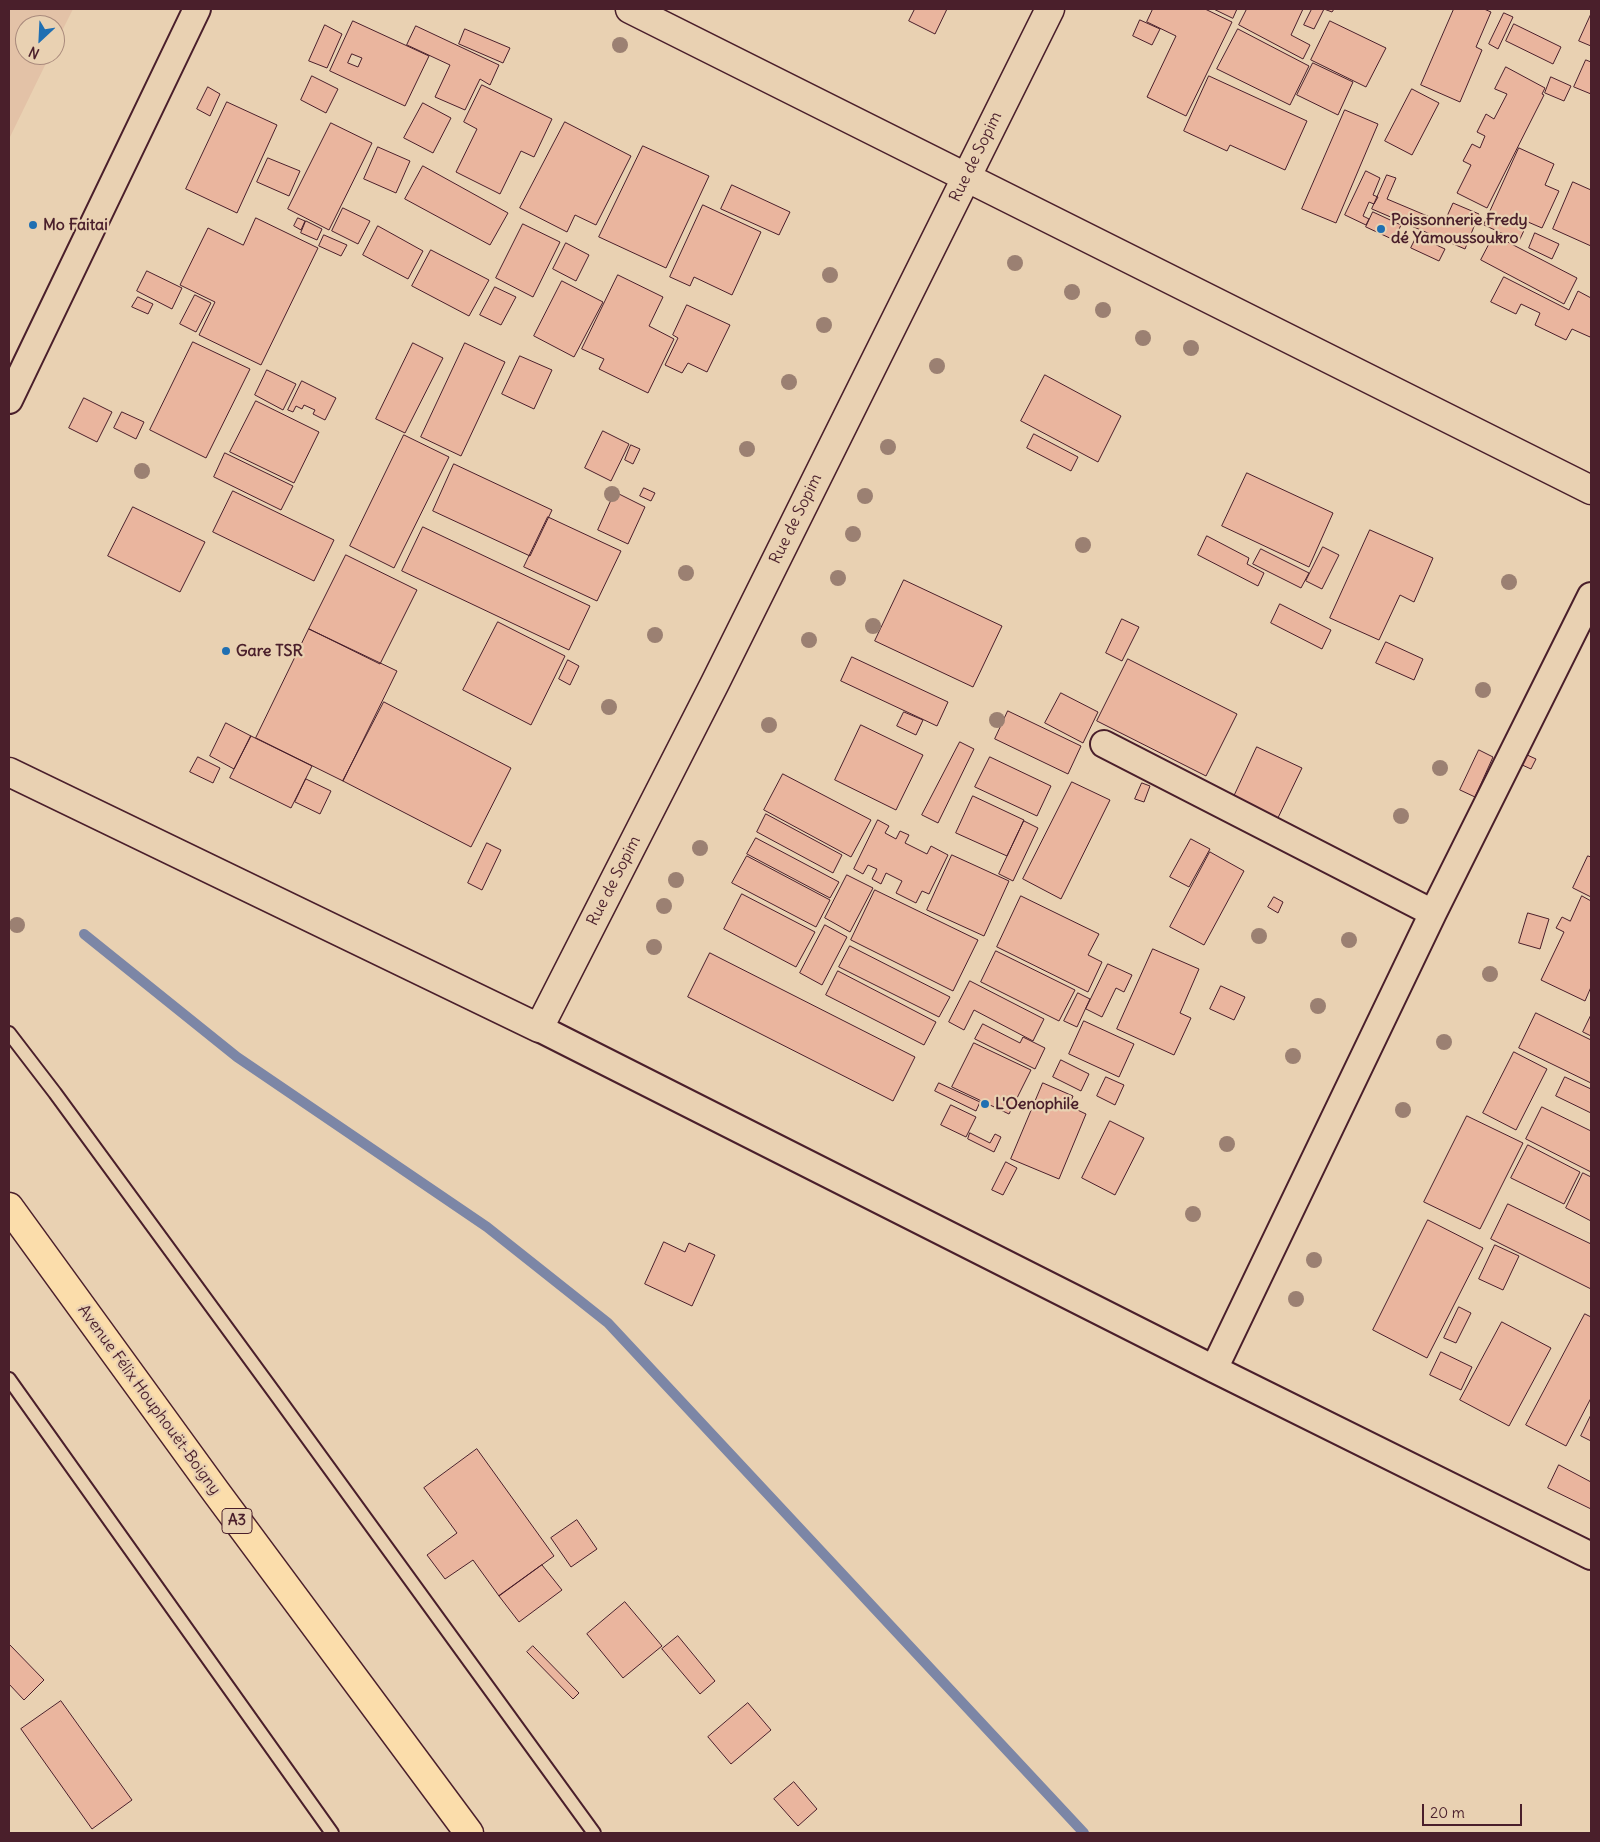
<!DOCTYPE html>
<meta charset="utf-8">
<style>
body{margin:0}
#map{position:relative;width:1600px;height:1842px;overflow:hidden;background:#e9d1b2;font-family:Delius,sans-serif}
canvas{display:block}
.frame{position:absolute;inset:0;border:10px solid #4a1f2b;pointer-events:none}
.north{position:absolute;left:15px;top:15px;width:50px;height:50px;box-sizing:border-box;background:#e9d1b2;border:1px solid #a98a7c;border-radius:50%;rotate:205deg;font-size:14px;font-weight:700;line-height:20px;text-align:center;color:#4a1f2b}
.north::after{content:'';display:block;margin:auto;width:18px;height:22px;background:#1f6fb2;clip-path:polygon(50% 0,100% 100%,50% 72%,0 100%)}
.scale{position:absolute;left:1422px;top:1804px;width:100px;height:22px;box-sizing:border-box;border:2px solid #4a1f2b;border-top:0;padding-left:6px;font-size:15px;line-height:18px;white-space:nowrap;color:#4a1f2b;-webkit-text-stroke:4px #e9d1b2;paint-order:stroke}
</style>
<div id="map">
<canvas width="1600" height="1842"></canvas>
<div class="frame"></div>
<div class="north">N</div>
<div class="scale">20 m</div>
</div>
<script>
const ctx = document.querySelector('canvas').getContext('2d');
ctx.lineJoin = 'round';
function fill(path, color) { ctx.fillStyle = color; ctx.fill(path, 'evenodd'); }
function trace(path, color, width, dash) { ctx.strokeStyle = color; ctx.lineWidth = width; ctx.lineCap = dash ? 'butt' : 'round'; ctx.setLineDash(dash || []); ctx.stroke(path); }
function write(font, color, halo, rows, align = 'center') {
  ctx.font = font + ' Delius,sans-serif'; ctx.lineWidth = 4.5; ctx.setLineDash([]); ctx.textBaseline = 'middle'; ctx.strokeStyle = halo; ctx.fillStyle = color; for (const [text, x, y, turn = 0] of rows) {
    ctx.save(); ctx.translate(x, y); ctx.rotate((+turn || 0) * Math.PI / 180); ctx.textAlign = isNaN(turn) ? turn : align; if (halo) ctx.strokeText(text, 0, 0); ctx.fillText(text, 0, 0); ctx.restore();
  }
}
const built = new Path2D(`
 M9 9H73L55 45V25H25V55H50L9 139Z`);
const stream = new Path2D(`
 M84 934 237 1057 487 1227 608 1323 1084 1833`);
const building = new Path2D(`
 M915 9H947L935 34 909 21Z
 M1153 9H1205L1232 22 1186 116 1147 97 1176 36 1147 22Z
 M1214 9H1237L1233 18Z
 M1247 9H1303L1291 35 1310 45 1303 59 1239 25Z
 M1312 9H1334L1332 12 1324 9 1314 29 1304 25Z
 M1454 9H1484L1491 12 1476 47 1482 50 1460 102 1421 85Z
 M1504 13 1513 17 1498 49 1489 44Z
 M1591 14V46L1579 41Z
 M1140 20 1160 29 1152 45 1133 36Z
 M353 21 429 56 405 106 330 71ZM352 54 362 58 358 67 348 63Z
 M1330 21 1386 48 1366 87 1311 60Z
 M1514 24 1561 47 1553 64 1506 41Z
 M325 25 342 34 327 68 309 61Z
 M416 26 499 65 490 85 480 79 465 110 435 97 450 65 407 45Z
 M465 29 510 48 503 63 459 44Z
 M1238 29 1309 66 1290 105 1217 69Z
 M1586 60 1591 62V94L1574 87Z
 M1313 63 1353 82 1338 115 1297 95Z
 M1506 67 1545 88 1542 94 1544 95 1487 208 1457 193 1471 165 1463 161 1472 144 1480 148 1485 136 1477 132 1486 114 1494 119 1507 94 1495 89Z
 M312 76 338 89 326 113 301 100Z
 M1209 76 1307 121 1285 170 1230 145 1227 151 1184 131Z
 M1551 77 1571 86 1564 101 1545 93Z
 M482 85 552 119 534 157 521 151 500 194 456 172 477 129 464 122Z
 M208 87 220 94 210 116 197 109Z
 M1412 89 1439 103 1412 155 1385 141Z
 M227 102 277 125 237 213 186 189Z
 M423 103 451 118 433 153 404 138Z
 M1345 110 1378 124 1336 223 1302 209Z
 M565 122 631 156 596 225 575 215 567 232 520 208Z
 M331 123 372 143 329 230 288 209Z
 M643 146 709 176 666 268 599 237Z
 M378 147 410 161 396 193 364 179Z
 M1519 148 1554 164 1545 185 1559 191 1542 228 1528 222 1519 241 1484 225Z
 M268 158 300 171 289 196 257 182Z
 M423 166 508 213 490 245 405 199Z
 M1366 171 1380 178 1373 195 1378 197 1374 204 1369 202 1363 216 1369 219 1366 225 1345 215Z
 M1387 175 1396 178 1387 199 1444 223 1453 203 1479 214 1465 249 1372 209Z
 M1573 182 1591 190V246L1553 229Z
 M732 185 790 212 779 235 721 209Z
 M703 205 761 232 732 295 694 277 690 286 670 277Z
 M343 208 370 221 358 244 332 231Z
 M1373 212 1401 225 1394 240 1366 227Z
 M256 218 318 248 261 365 199 335 215 302 180 285 208 228 243 245Z
 M298 218 305 221 301 230 294 226Z
 M306 221 322 229 317 240 301 233Z
 M523 224 560 242 533 297 496 278Z
 M378 226 423 251 408 279 363 255Z
 M1535 233 1559 244 1552 259 1529 248Z
 M324 235 347 245 341 256 319 246Z
 M1494 235 1577 278 1564 304 1481 260Z
 M1417 236 1445 249 1439 261 1411 248Z
 M566 243 589 255 576 281 553 269Z
 M431 250 489 280 469 316 412 286Z
 M147 271 182 288 172 309 137 291Z
 M618 275 663 297 649 326 674 339 648 393 599 369 604 359 582 349Z
 M1504 277 1569 310 1578 291 1591 298V334L1590 337 1572 329 1566 340 1535 325 1540 313 1521 304 1516 314 1491 302Z
 M562 281 603 302 574 357 534 336Z
 M495 287 516 297 501 325 480 315Z
 M195 295 211 303 196 332 180 324Z
 M138 297 153 304 148 314 132 307Z
 M687 305 730 325 707 372 688 363 682 373 665 365 678 338 673 335Z
 M193 342 250 369 206 458 150 430Z
 M413 343 443 358 405 433 376 419Z
 M465 343 505 362 461 456 421 437Z
 M520 356 552 370 534 409 502 394Z
 M267 370 296 384 283 410 255 395Z
 M1045 375 1121 416 1098 462 1021 421Z
 M302 381 336 398 325 420 313 414 315 410 304 405 302 409 296 406 293 412 288 410Z
 M84 398 112 412 97 442 69 428Z
 M256 401 319 432 294 483 230 452Z
 M122 412 144 422 136 439 114 428Z
 M603 431 629 444 611 481 585 468Z
 M1034 434 1078 457 1071 471 1027 448Z
 M404 435 449 457 394 568 350 546Z
 M631 445 640 449 633 464 625 460Z
 M225 453 293 486 281 510 214 477Z
 M454 464 552 510 530 556 433 511Z
 M1247 473 1333 513 1309 567 1222 526Z
 M644 488 655 493 651 501 640 496Z
 M233 491 334 540 314 581 213 532Z
 M615 492 645 507 628 544 598 530Z
 M133 507 205 542 180 592 108 556Z
 M548 517 621 551 597 601 524 567Z
 M423 527 590 606 569 650 402 571Z
 M1370 530 1433 558 1414 602 1400 595 1379 640 1330 618Z
 M1207 536 1249 558 1247 564 1264 573 1258 586 1198 555Z
 M1323 547 1339 555 1322 589 1306 581Z
 M1261 549 1309 573 1301 588 1253 564Z
 M346 555 417 590 380 664 309 629Z
 M904 580 1002 626 973 687 875 641Z
 M1280 604 1331 630 1322 649 1271 623Z
 M1122 619 1139 627 1122 661 1106 653Z
 M498 622 565 656 531 725 463 690Z
 M309 629 397 671 343 781 256 738Z
 M1386 642 1423 659 1414 680 1376 663Z
 M852 657 948 702 937 726 841 681Z
 M1128 659 1237 714 1206 776 1097 721Z
 M568 660 579 666 570 685 559 679Z
 M1061 693 1098 712 1083 743 1045 723Z
 M384 702 511 768 471 847 343 781Z
 M1008 711 1081 746 1068 774 995 739Z
 M904 712 923 720 916 735 897 726Z
 M226 723 251 736 234 769 210 756Z
 M861 725 923 755 896 810 835 780Z
 M251 736 312 766 291 808 230 778Z
 M960 742 974 749 938 823 922 815Z
 M1257 747 1302 768 1275 824 1231 803Z
 M1479 750 1493 757 1475 797 1460 790Z
 M1525 754 1536 759 1531 769 1520 764Z
 M198 757 220 768 213 783 190 772Z
 M990 757 1051 786 1037 816 975 787Z
 M783 774 871 820 851 857 764 810Z
 M306 779 331 791 320 814 295 802Z
 M1072 782 1110 800 1061 899 1023 879Z
 M1142 783 1150 786 1144 802 1135 799Z
 M973 796 1024 820 1007 856 956 833Z
 M766 814 842 855 833 873 757 832Z
 M878 820 889 826 885 833 896 839 900 831 909 835 905 843 927 854 931 846 948 855 929 894 922 891 916 903 896 893 902 881 886 873 881 884 872 879 877 869 868 865 863 874 854 869Z
 M1024 821 1038 828 1013 881 999 874Z
 M756 838 839 882 830 898 747 854Z
 M1191 839 1210 849 1189 887 1170 877Z
 M487 843 501 850 482 890 468 883Z
 M1210 852 1244 871 1204 945 1170 927Z
 M952 855 1009 881 984 936 927 910Z
 M747 856 830 900 816 927 732 883Z
 M1588 856 1591 857V897L1573 888Z
 M847 875 873 888 850 932 825 918Z
 M875 890 978 940 953 991 851 940Z
 M742 894 815 932 796 967 724 929Z
 M1021 896 1099 934 1088 955 1102 962 1088 992 997 947Z
 M1582 896 1591 901V987L1585 1001 1541 980 1564 932 1556 928 1562 917 1570 921Z
 M1274 897 1283 902 1278 913 1268 907Z
 M1528 913 1549 919 1540 949 1519 943Z
 M825 925 847 937 822 985 800 973Z
 M850 946 950 997 939 1017 839 967Z
 M1153 949 1199 969 1180 1013 1191 1018 1174 1055 1117 1029Z
 M996 951 1075 990 1059 1021 981 982Z
 M710 953 915 1057 893 1101 688 997Z
 M1108 964 1132 975 1124 992 1116 988 1102 1017 1086 1009Z
 M838 971 936 1022 924 1045 826 995Z
 M970 981 1044 1019 1033 1041 974 1010 964 1030 949 1022Z
 M1221 986 1245 997 1234 1020 1210 1009Z
 M1078 993 1090 999 1077 1027 1064 1021Z
 M1536 1013 1591 1040V1083L1519 1048Z
 M1591 1015V1036L1583 1032Z
 M1084 1021 1134 1044 1119 1077 1069 1054Z
 M983 1024 1020 1043 1023 1037 1045 1048 1035 1069 975 1039Z
 M974 1043 1031 1070 1009 1114 952 1087Z
 M1514 1052 1547 1069 1516 1130 1483 1113Z
 M1061 1060 1089 1074 1081 1091 1053 1077Z
 M1106 1077 1124 1085 1115 1105 1097 1096Z
 M1565 1077 1591 1089V1113L1556 1096Z
 M939 1083 980 1102 976 1111 935 1091Z
 M1043 1083 1073 1096 1069 1106 1086 1114 1059 1179 1011 1159Z
 M951 1105 976 1117 966 1137 941 1125Z
 M1542 1107 1591 1131V1172L1526 1139Z
 M1467 1116 1523 1143 1480 1229 1424 1202Z
 M1110 1121 1144 1138 1115 1195 1082 1178Z
 M970 1133 990 1143 995 1134 1001 1137 994 1152 968 1139Z
 M1528 1145 1580 1172 1564 1204 1511 1178Z
 M1006 1162 1017 1168 1003 1195 992 1190Z
 M1583 1173 1591 1177V1221L1566 1208Z
 M1508 1204 1591 1244V1289L1491 1239Z
 M1428 1220 1483 1248 1427 1358 1373 1330Z
 M664 1242 685 1252 689 1243 715 1255 692 1306 645 1284Z
 M1495 1245 1519 1256 1503 1290 1479 1279Z
 M1459 1307 1471 1313 1456 1343 1444 1338Z
 M1585 1314 1591 1317V1398L1566 1446 1526 1425Z
 M1502 1322 1551 1348 1509 1426 1460 1400Z
 M1441 1352 1472 1367 1461 1390 1430 1375Z
 M1591 1415V1441L1581 1436Z
 M477 1449 554 1556 499 1596 473 1560 445 1579 427 1555 457 1533 424 1488Z
 M1559 1465 1591 1482V1509L1548 1488Z
 M577 1520 597 1549 571 1567 551 1538Z
 M542 1565 562 1590 519 1622 499 1596Z
 M625 1602 662 1646 623 1678 587 1634Z
 M678 1636 715 1681 700 1694 662 1649Z
 M9 1644 44 1680 24 1700 9 1684Z
 M533 1646 579 1693 573 1699 527 1652Z
 M61 1701 132 1800 92 1829 21 1729Z
 M748 1703 771 1730 731 1764 708 1737Z
 M794 1782 817 1809 798 1826 774 1799Z`);
const service = new Path2D(`
 M9 1033 55 1093 279 1399 594 1833
 M9 1379 332 1833`);
const minor = new Path2D(`
 M9 400 197 9
 M1104 744 1433 913
 M539 1028 1214 1369 1591 1556
 M1214 1369 1433 913 1591 596`);
const tertiary = new Path2D(`
 M630 9 1591 490
 M9 772 539 1028 715 683 1050 9`);
const trunk = new Path2D(`
 M9 1207 216 1492 469 1833`);
const trees = [
 [620,45],
 [1015,263],
 [830,275],
 [1072,292],
 [1103,310],
 [824,325],
 [1143,338],
 [1191,348],
 [937,366],
 [789,382],
 [888,447],
 [747,449],
 [142,471],
 [612,494],
 [865,496],
 [853,534],
 [1083,545],
 [686,573],
 [838,578],
 [1509,582],
 [873,626],
 [655,635],
 [809,640],
 [1483,690],
 [609,707],
 [997,720],
 [769,725],
 [1440,768],
 [1401,816],
 [700,848],
 [676,880],
 [664,906],
 [17,925],
 [1259,936],
 [1349,940],
 [654,947],
 [1490,974],
 [1318,1006],
 [1444,1042],
 [1293,1056],
 [1403,1110],
 [1227,1144],
 [1193,1214],
 [1314,1260],
 [1296,1299]
];
const markers = [
 [33,225,5,"#1f6fb2"],
 [1381,229,5,"#1f6fb2"],
 [226,651,5,"#1f6fb2"],
 [985,1104,5,"#1f6fb2"]
];
const shields = [
 [237,1521,30]
];
const shieldNames = [
 ["A3",237,1521]
];
const streetNames = [
 ["Rue de Sopim",976,157,-64],
 ["Rue de Sopim",796,519,-64],
 ["Rue de Sopim",614,881,-63],
 ["Avenue Félix Houphouët-Boigny",149,1400,54]
];
const poiNames = [
 ["Poissonnerie Fredy",1391,220],
 ["dé Yamoussoukro",1391,238],
 ["Mo Faitai",43,225],
 ["Gare TSR",236,651],
 ["L'Oenophile",995,1104]
];
fill(built, '#e3c2a7');
trace(stream, '#7c86a6', 10);
fill(building, '#eab59e');
trace(building, '#4a1f2b', 1);
trace(service, '#4a1f2b', 16);
trace(minor, '#4a1f2b', 30);
trace(tertiary, '#4a1f2b', 31);
trace(trunk, '#4a1f2b', 31);
trace(service, '#e9d1b2', 12);
trace(minor, '#e9d1b2', 26);
trace(tertiary, '#e9d1b2', 28);
trace(trunk, '#fbddab', 28);
ctx.fillStyle = '#9b8072';
for (const [x, y] of trees) { ctx.beginPath(); ctx.arc(x, y, 8, 0, 2 * Math.PI); ctx.fill(); }
for (const [x, y, r, color] of markers) { const dot = new Path2D(); dot.arc(x, y, r, 0, 2 * Math.PI); ctx.fillStyle = color; ctx.fill(dot); trace(dot, '#e9d1b2', 2); }
for (const [x, y, w] of shields) { const box = new Path2D(); box.roundRect(x - w / 2, y - 12.5, w, 25, 4); ctx.fillStyle = '#e9d1b2'; ctx.fill(box); trace(box, '#4a1f2b', 1); }
write('bold 15px', '#4a1f2b', null, shieldNames);
write('16px', '#4a1f2b', '#e9d1b2', streetNames);
write('bold 16px', '#4a1f2b', '#e9d1b2', poiNames, 'left');
</script>
